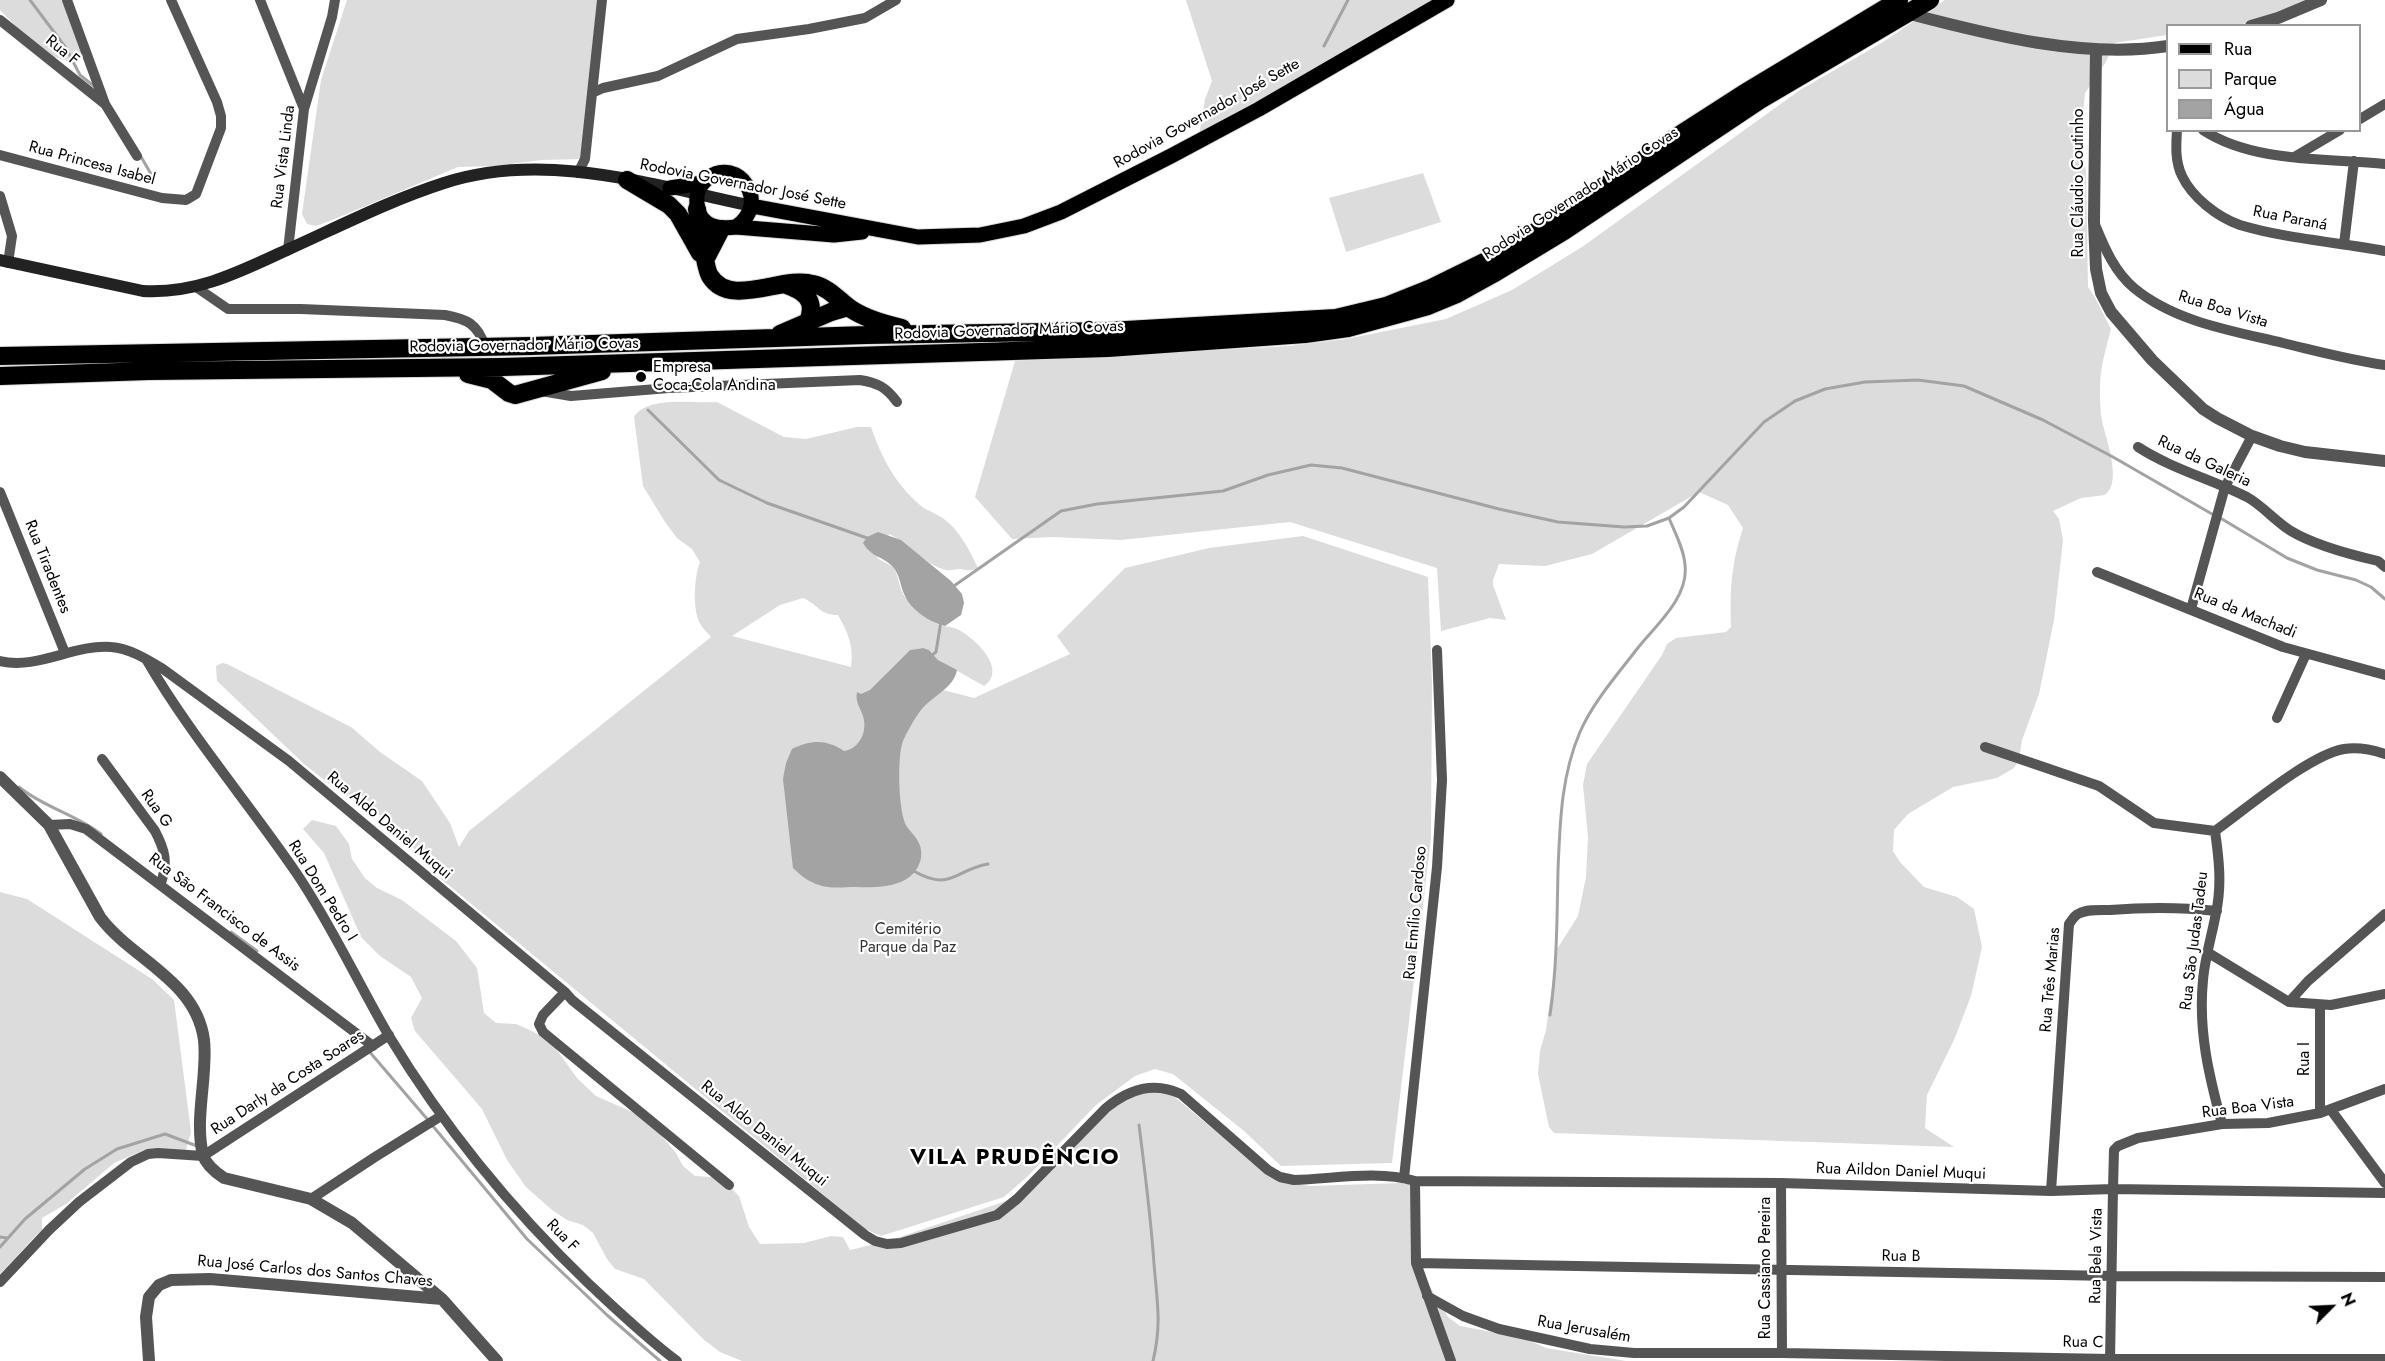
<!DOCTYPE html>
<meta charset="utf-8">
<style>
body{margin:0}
#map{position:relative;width:2385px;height:1361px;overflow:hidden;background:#fff;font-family:Jost,sans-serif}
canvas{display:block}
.legend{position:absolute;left:2166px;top:24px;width:195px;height:108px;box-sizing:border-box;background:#fff;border:2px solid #999;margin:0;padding:8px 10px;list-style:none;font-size:18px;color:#000}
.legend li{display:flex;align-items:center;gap:12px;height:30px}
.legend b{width:30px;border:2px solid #999}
.north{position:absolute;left:2301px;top:1277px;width:60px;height:60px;-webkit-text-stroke:4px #fff;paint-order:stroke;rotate:66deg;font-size:16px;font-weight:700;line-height:24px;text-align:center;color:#000}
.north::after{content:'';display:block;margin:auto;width:21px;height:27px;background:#000;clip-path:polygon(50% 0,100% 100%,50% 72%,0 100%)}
</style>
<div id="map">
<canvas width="2385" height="1361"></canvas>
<ul class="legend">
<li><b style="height:8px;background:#000"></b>Rua</li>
<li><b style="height:16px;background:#dcdcdc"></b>Parque</li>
<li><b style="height:16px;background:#a3a3a3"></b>Água</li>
</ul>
<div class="north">N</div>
</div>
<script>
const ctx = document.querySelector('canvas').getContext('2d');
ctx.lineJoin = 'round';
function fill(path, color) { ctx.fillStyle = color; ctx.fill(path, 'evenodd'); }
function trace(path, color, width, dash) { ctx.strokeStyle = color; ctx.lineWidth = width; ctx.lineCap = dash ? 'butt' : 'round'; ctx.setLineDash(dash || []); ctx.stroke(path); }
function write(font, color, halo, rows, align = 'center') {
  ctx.font = font + ' Jost,sans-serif'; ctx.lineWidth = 4.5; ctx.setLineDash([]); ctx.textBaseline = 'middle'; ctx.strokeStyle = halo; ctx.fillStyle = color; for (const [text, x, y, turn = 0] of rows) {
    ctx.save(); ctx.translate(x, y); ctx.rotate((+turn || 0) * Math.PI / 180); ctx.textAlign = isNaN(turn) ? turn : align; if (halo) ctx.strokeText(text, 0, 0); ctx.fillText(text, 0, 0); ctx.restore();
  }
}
const green = new Path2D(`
 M0 0H63L83 53 72 62 43 54 0 10Z
 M347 0H597L582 159 542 160 495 166 458 167 330 221 316 226 307 224 302 214 321 80Z
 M1186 0H1436L1199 136 1205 99 1212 81Z
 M1945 0H2311L2268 19 2232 26H2168L2167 35 2114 43 2106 62 2085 93 2081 137 2086 172 2088 287C2098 300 2103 315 2111 329 2106 349 2100 367 2100 388 2100 399 2100 414 2103 425 2107 442 2122 482 2105 495L2081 498 2053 511 2059 519 2063 540 2054 620 2039 694 2022 740 2019 760 2014 768 1997 778 1953 787 1908 814 1894 830 1893 851 1900 862 1924 887 1957 897 1974 909 1982 947 1971 996 1954 1040 1927 1095 1925 1128 1954 1147 1554 1133 1549 1127 1538 1074 1540 1051 1546 1030 1557 949 1578 916 1586 877 1588 837 1583 785 1587 764 1662 655 1667 644 1676 638 1726 632 1731 627C1730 588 1731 565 1743 528L1728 505 1699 492 1592 554 1545 566 1499 564 1493 580V585L1506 620 1490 618 1441 631 1437 568 1290 522 1121 540 1052 537 1012 539 975 497 1015 361 1289 346 1346 339 1446 319 1512 290 1582 247 1800 90 1883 42Z
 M1423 173 1441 222 1346 252 1329 198Z
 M717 402 784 437 806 439 857 427H871C882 458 894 482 920 505 927 511 936 513 944 519 960 531 970 551 978 568 971 572 968 570 960 569 955 569 951 571 946 570 925 565 908 543 889 534L877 558 893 567C899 576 899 589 905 597 910 603 931 621 937 624 944 627 952 626 959 630 976 639 1008 670 984 686L938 660 929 650 923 648 910 650 885 675 974 698 1070 654 1057 636 1125 568 1209 548 1303 536 1428 577 1432 681 1431 838 1392 1163 1281 1166 1244 1131 1173 1074 1155 1069 1135 1076 1096 1105 1028 1176 1004 1197 881 1236 865 1229 440 878 444 872H435L425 863 403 834 390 821 342 794 304 764 217 681 216 666 222 663 227 664 351 727 380 752 422 781 450 823 459 847 469 831 711 637C708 633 703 629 701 625 692 612 694 577 700 562L692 549 677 538 665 522 643 486 634 417C648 395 694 404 717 402ZM803 598C819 605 819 615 838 615 848 633 854 646 851 667L732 636 780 605Z
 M312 820 336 826 349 844 352 859 365 878 377 888 402 900 456 941 477 968 484 1013 496 1023 516 1024 532 1031 552 1043 577 1078 596 1096 639 1115 660 1134 676 1153 683 1166 695 1176 712 1177 725 1182 739 1196 749 1227 760 1244 804 1243 831 1236 843 1237 850 1250 888 1241 1006 1201 1043 1174 1114 1107 1138 1092 1164 1088 1237 1149 1282 1181 1309 1186 1401 1183 1413 1185 1423 1275 1448 1317 1460 1326 1524 1338 1546 1348 1626 1361H742L720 1352 703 1339 644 1279 615 1269 607 1259 593 1233 583 1225 567 1220 552 1210 526 1187 507 1160 482 1109 415 1031 411 1018 422 998 411 977 380 956 361 937 324 853 303 829Z
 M0 892 27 899 152 979 174 1000 191 1132 186 1150H144L114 1163 66 1204 42 1218V1230C27 1243 15 1260 0 1274Z`);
const water = new Path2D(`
 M878 532 901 540 951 581 962 594 964 603 961 615 945 626C931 623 911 610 905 596 900 586 900 574 892 566 882 556 871 557 863 543L867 537Z
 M923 648 929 650 938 660 957 670C954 688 932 696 921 710 916 716 906 734 903 741 897 756 898 813 907 827 915 837 923 843 921 858 915 888 878 888 856 887 844 887 830 889 819 885 809 882 800 875 793 868L783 779 786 763 792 749C811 740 826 739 844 751 859 749 868 732 863 716 860 707 855 702 857 692L861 694 870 690 910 650Z`);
const stream = new Path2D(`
 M30 0 66 48 80 75 95 87
 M1324 46 1348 0
 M140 155 151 174
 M648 410 719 480 767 503 870 539
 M2222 519 2287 558 2317 570 2356 580 2371 587 2385 599
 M951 588 1061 511 1097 504 1223 491 1268 475 1311 465 1342 468 1499 509 1558 522 1624 527 1647 526 1669 518 1684 507 1764 422 1795 401 1825 389 1865 382 1918 380 1964 386 2043 420 2113 457 2212 514
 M931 656 936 652 941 621
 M19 787C43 807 75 814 101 834
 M912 870C951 893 954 870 988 864
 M231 932 257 951
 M1550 1015C1557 968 1557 918 1558 870 1560 823 1561 776 1580 732 1593 702 1617 675 1637 649 1655 626 1689 598 1685 565 1684 549 1675 533 1669 518
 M368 1050 428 1120
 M432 1125 527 1239 607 1315 660 1361
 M1139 1125C1145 1172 1151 1218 1154 1264 1157 1301 1162 1324 1153 1361
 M0 1237 8 1238
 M0 1247 25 1219 85 1169 117 1149 165 1134 197 1146`);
const minor = new Path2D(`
 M67 0 105 104 137 156
 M260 0 304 109
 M0 20 105 104
 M592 93 603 88 658 76 737 39 809 29 865 18 896 0
 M2360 119 2385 104
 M2177 130C2176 146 2175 161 2182 176 2192 197 2217 217 2240 225 2287 239 2337 242 2385 251
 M2203 130C2253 163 2326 158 2385 164
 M0 155 162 198 186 200 196 194 221 128V116L217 102 171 0
 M2296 156 2340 130
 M578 173 585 159 602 0
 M0 196 12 236 8 263
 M2096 227C2105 249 2115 272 2134 288 2175 322 2233 331 2283 343 2317 351 2350 360 2385 365
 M2344 244 2354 161
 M288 250 304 109 332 17 335 0
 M196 287 228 309H301L445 315C467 319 478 324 485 347
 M541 391 571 396 669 388 860 380C878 383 886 387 897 402
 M2138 447C2172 469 2211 479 2247 497 2263 506 2275 521 2291 531 2314 545 2352 555 2378 561L2385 567
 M0 492 65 653
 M2097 572 2283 647 2385 675
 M2191 609 2225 487 2252 436
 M146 659C190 735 248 802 297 874 332 926 358 983 389 1036 444 1127 512 1210 588 1283 617 1310 646 1338 677 1361
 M0 661C37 670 74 644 111 647 129 648 148 660 163 669L289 761 565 992 572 1000 865 1235 875 1241 887 1244 901 1243 997 1215 1017 1199 1106 1108C1129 1089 1153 1081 1181 1094L1268 1170 1280 1177 1294 1180C1333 1179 1377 1170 1415 1181L1781 1183 2051 1191 2113 1189 2385 1193
 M2277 718 2306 654
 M1985 747 2099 786 2154 823 2215 831C2246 809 2309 755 2344 749 2357 747 2373 750 2385 754
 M102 759 155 831C165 850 168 862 161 883
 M49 825 70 824 86 829 373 1046
 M2215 831C2219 859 2222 885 2216 913 2212 935 2205 957 2203 980 2198 1031 2209 1076 2222 1124
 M2207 952 2289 1002 2331 1005 2385 994
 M565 992 543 1015 539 1024 543 1032 729 1185
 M2289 1002 2308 981 2385 914
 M2331 1110 2385 1183
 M2320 1113V1006
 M1404 1178 1437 867 1442 780 1437 650
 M1415 1181 1416 1263 1451 1361
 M1781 1183 1782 1353
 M2051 1191 2069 924C2072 920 2074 916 2078 914 2087 909 2100 910 2110 910 2146 907 2181 907 2217 911
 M311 1199 375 1157 441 1116
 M1416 1263 2112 1276 2385 1277
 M0 1282 49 1230 79 1202 131 1162 148 1154 158 1153 203 1156 389 1035
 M1427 1296 1463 1316 1499 1329 1590 1349 1634 1353H1782L2110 1359H2385
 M2110 1361 2113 1189 2114 1150 2118 1146 2138 1138 2222 1124 2268 1123 2320 1113 2385 1089`);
const tertiary = new Path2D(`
 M1910 14C1990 35 2084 59 2168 46
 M2251 26 2278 18 2321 0
 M2096 49 2094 221 2096 269 2101 293 2111 312 2152 360 2203 409 2217 418 2252 436 2280 446 2305 452 2385 461
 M0 777 49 825 100 917C132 960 196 980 204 1040 208 1075 194 1119 203 1155 206 1165 215 1172 224 1178L311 1199 352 1223 442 1299 497 1361
 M149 1361 146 1317 149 1297 159 1285 171 1280 210 1279 442 1299`);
const secondary = new Path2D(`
 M0 260 143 291C198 294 241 271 289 249 340 226 391 200 444 183 544 150 653 185 752 206`);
const primary = new Path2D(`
 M670 188 702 183
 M752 206 918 237 980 235 1024 226 1061 212 1171 156 1259 109 1447 0
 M736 227C772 202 737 156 708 178 702 183 697 189 697 197 695 224 714 230 736 227L834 235 862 232`);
const motorway = new Path2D(`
 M627 180 669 205 678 214 700 253
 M697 209C699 221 705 269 710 276 730 309 783 275 813 284 830 288 838 300 851 309 866 319 884 324 902 328
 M706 258 721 229
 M784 284C804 291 817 299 808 322
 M780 334 831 312 848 307
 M0 356 531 346 866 335 1108 331 1336 318 1386 306 1431 288 1486 261 1562 216 1673 139 1743 94 1899 0
 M468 374 492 380 509 393 515 395 602 371
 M0 376 149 371 503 367 1108 348 1305 334 1348 328 1428 306 1457 294 1493 274 1564 231 1760 100 1930 0`);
const markers = [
 [641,377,6,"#000"]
];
const streetNames = [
 ["Rua F",62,51,39],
 ["Rodovia Governador José Sette",1207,114,-29],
 ["Rua Vista Linda",284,157,-83],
 ["Rua Princesa Isabel",92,164,15],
 ["Rua Cláudio Coutinho",2079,183,-90],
 ["Rodovia Governador José Sette",743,185,11],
 ["Rodovia Governador Mário Covas",1581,194,-33],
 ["Rua Paraná",2290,219,11],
 ["Rua Boa Vista",2223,310,17],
 ["Rodovia Governador Mário Covas",1009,331,-2],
 ["Rodovia Governador Mário Covas",524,346,-1],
 ["Rua da Galeria",2204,462,25],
 ["Rua Tiradentes",47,567,68],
 ["Rua da Machadi",2245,614,22],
 ["Rua G",156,809,55],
 ["Rua Aldo Daniel Muqui",389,826,40],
 ["Rua Dom Pedro I",322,891,58],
 ["Rua São Francisco de Assis",224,913,37],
 ["Rua Emílio Cardoso",1416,913,-85],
 ["Rua São Judas Tadeu",2195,941,-83],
 ["Rua Três Marias",2051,980,-85],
 ["Rua I",2305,1059,-90],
 ["Rua Darly da Costa Soares",288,1083,-33],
 ["Rua Boa Vista",2248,1108,-7],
 ["Rua Aldo Daniel Muqui",764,1134,39],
 ["Rua Aildon Daniel Muqui",1901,1172,2],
 ["Rua F",562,1236,46],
 ["Rua Bela Vista",2097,1256,-89],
 ["Rua B",1901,1257,1],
 ["Rua Cassiano Pereira",1766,1268,-90],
 ["Rua José Carlos dos Santos Chaves",315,1272,5],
 ["Rua Jerusalém",1584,1330,10],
 ["Rua C",2083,1343,1]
];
const poiNames = [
 ["Empresa",653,368],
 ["Coca-Cola Andina",653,386]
];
const parkNames = [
 ["Cemitério",908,930],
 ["Parque da Paz",908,948]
];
const districtNames = [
 ["VILA PRUDÊNCIO",1015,1159]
];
fill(green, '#dcdcdc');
fill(water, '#a3a3a3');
trace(stream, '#a3a3a3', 3);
trace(primary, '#dbdbdb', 17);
trace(motorway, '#dbdbdb', 20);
trace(minor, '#555', 10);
trace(tertiary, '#555', 12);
trace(secondary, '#222', 12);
trace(primary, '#000', 15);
trace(motorway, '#000', 18);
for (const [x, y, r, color] of markers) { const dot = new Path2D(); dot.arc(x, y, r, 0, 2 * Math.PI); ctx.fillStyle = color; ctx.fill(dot); trace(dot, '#fff', 2); }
write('16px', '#000', '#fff', streetNames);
write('16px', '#000', '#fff', poiNames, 'left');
write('16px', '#333', '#fff', parkNames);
ctx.letterSpacing = '1.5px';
write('bold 22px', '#000', '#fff', districtNames);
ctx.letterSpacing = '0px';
</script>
